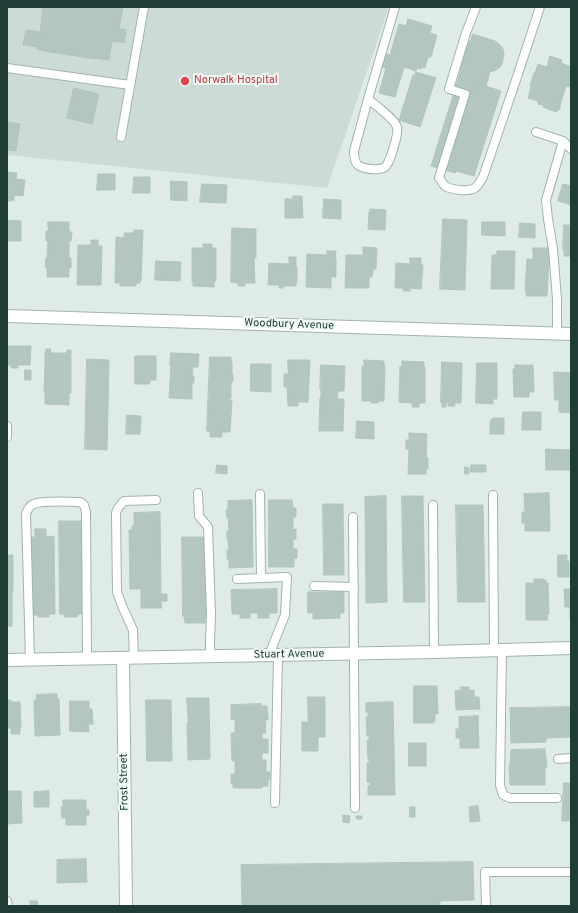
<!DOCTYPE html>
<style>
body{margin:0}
#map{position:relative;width:578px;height:913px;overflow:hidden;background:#dfebe7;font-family:Overpass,sans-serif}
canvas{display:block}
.frame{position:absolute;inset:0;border:8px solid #1f3c36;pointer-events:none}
</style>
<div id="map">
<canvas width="578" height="913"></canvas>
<div class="frame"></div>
</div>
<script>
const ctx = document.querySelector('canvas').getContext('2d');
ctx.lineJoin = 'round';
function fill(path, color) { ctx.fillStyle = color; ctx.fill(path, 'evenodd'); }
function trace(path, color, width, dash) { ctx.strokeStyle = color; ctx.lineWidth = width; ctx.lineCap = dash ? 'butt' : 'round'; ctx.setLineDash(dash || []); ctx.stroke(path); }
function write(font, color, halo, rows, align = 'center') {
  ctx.font = font + ' Overpass,sans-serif'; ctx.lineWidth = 4; ctx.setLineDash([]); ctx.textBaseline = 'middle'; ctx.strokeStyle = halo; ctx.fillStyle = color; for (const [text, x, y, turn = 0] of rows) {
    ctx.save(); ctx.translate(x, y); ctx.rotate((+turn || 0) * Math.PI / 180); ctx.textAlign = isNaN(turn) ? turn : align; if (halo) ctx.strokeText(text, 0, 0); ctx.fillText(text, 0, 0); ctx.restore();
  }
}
const built = new Path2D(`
 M7 7H389L327 188 7 155Z`);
const building = new Path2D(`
 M43 7H123L119 29 126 30 124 43 112 41 109 60 96 58V59L50 52 37 49V47L23 45 26 30 40 32Z
 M408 19 432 26 430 33 437 35 431 57H428L425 68 422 67 421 69 417 68 416 71 404 67 395 97 379 93 386 68 382 67 386 54 390 55 399 24 406 26Z
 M473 34 495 41 501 46 503 49 504 55 502 64 500 67 496 70 490 72 486 86 476 83 473 92 456 86 461 70 459 69 463 56H464L469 41H470Z
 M550 56 562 60 561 63 571 67V85L570 87 566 86 560 105V109L556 112 543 107V105L538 104V101L528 98 531 87 530 86 534 73H535L538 64 547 67Z
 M416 72 436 78 420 127 399 120 413 75H415Z
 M476 83 501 91 474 176 456 171 455 173 431 166 456 86 473 92Z
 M74 88 99 94 92 124 67 118Z
 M7 122 20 124 16 151 7 150Z
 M7 171V172L17 173 16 179 25 180 23 196 14 195V201L11 200V201H7Z
 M98 174H115V190H97Z
 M134 177H150V193H133Z
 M171 181 187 182V201L171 200Z
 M202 184 227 185 226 203 200 202Z
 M563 184 571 186V205L558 201Z
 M293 196H302L303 218H285V199H293Z
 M324 199 341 200V219L323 218Z
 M370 209 386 210 385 230 368 229 369 212H370Z
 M443 219 467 220 465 290 440 289Z
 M7 220 21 221V241H7V242Z
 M48 222H69V232H72L71 241H69V258H71V268H69V277H47V267H45L46 258H47L48 241H46V231H48Z
 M482 222H505V236L482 235Z
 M520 223 535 224V238L519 237Z
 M564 225H571V256H564V249H563Z
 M232 228 256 229V258H254L255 283H245V286H238V283L231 282Z
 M134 230H143L141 281H140V283H136V286H120V283H115L116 237 124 238V233H134Z
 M91 240H98V246H102L101 285H77L78 245H91Z
 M203 244H212V248H216V281H214V287L193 286V282H192V248H203Z
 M363 247 377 248 376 269H373L372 277H369V288H345L346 255H363Z
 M533 248H549L548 259H549L547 296H526V291L525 290 527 259H533Z
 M327 251H336L335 258H336V277H331V288L306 287 307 254 327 255Z
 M497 251H515L514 289H491L492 255H497Z
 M289 257H296V267H297V282H296V286H283V288H279V285H268L269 263 289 264Z
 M410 258H421V265H423L421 289 410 288V291H403V288H395L396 263 410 264Z
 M156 261 181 262 180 281 155 280Z
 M7 346H31L30 365H18V368H11V365H7Z
 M46 349H51L50 353H67V350H71V393H69V405L45 404V392H44L45 366V352H46Z
 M171 353 199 354 198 367H193L192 376H194V383H192V399L169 398 171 366 170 365Z
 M135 356H156V380H150V384H135Z
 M210 357H231V362H232V373L233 375V381L231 383V398H229L228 400H232L230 432H222V437H210V431H207Z
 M87 359 109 360 107 450 85 449Z
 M288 360H310L308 402H298V406H288L287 387H284V374H288Z
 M364 360 384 361V366H385L384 401H378V403H371V401H362V366H364Z
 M402 361 424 362V367H425V403H419V407H412V403L399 402 400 366 402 367Z
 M442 362 462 363 461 403H454L455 406H448V402H446V407H442V402H441Z
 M477 363H497V399H493V404L476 403Z
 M251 364H271V392L251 391Z
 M321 365 345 366 344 391H338L337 399H344L343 431H319L320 398H321V390L320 389Z
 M515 365H533L534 392H529V397H514L513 369H515Z
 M25 370H31V380H25Z
 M554 372 571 373V413L559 412V400H555Z
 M523 412H541V430H522Z
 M127 415 141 416 140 434H126Z
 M493 418H504V434H490V422Z
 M357 421 374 422V439L356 438Z
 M409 433 427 434 426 458H428V469L426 468V474H408L409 450 406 449V440H409Z
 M546 449 571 450V470H546Z
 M217 465 227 466V474L216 473Z
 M471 465H486V472H471Z
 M465 467 469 468V474H465Z
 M549 493 550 531H525V523H522V512H525L524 494Z
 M386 496 387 602 366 603 365 497Z
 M402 496H423L425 602H404Z
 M252 500 253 567 229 568V559H227V550H229L228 539 227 540V531H229L228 518H227L226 510 228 509V501Z
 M269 500H292L293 508H296V517H293V530L296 529V539H293V549H297V558H294V567H269Z
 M323 504H343L344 575H324Z
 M456 505H483L485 602H458Z
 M160 512 161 594H167V601H161L162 608H141V589H130L129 530H132V526H134V513Z
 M59 521H81L82 614H78L77 617H64V614H60Z
 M35 529H46V537L54 536 55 614H49V617H38V615H31L30 537H35Z
 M182 537H206L207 616H205V623H185L184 616H183Z
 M7 555H13V591H12V626H7Z
 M558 555H567V561H569V577H558Z
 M534 579H543L544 580H546V583H548L549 614H547L548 620H526V583H534Z
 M571 582V619H570V607H565L564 589H571Z
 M277 589V613H269V618H258V613H250V618H240V614H232L231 590Z
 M308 592H344V613H340V618L313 619V613H308Z
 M414 686H437L438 714 435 713V722H433V723H414Z
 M461 687H469V691L474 690V697H479L480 709 456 710 455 691 461 690Z
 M57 694V699H59L60 735 35 736 34 700H37L36 695Z
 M308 697H325V737H318V751H302V722H308Z
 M187 698H209L210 759 188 760 187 723H188Z
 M7 700H11V702H20L21 727H20V734H11V728H7Z
 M146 700H171L172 761H147Z
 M70 701H89V709H92L93 724H88L89 732 70 731Z
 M393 702 395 795H368V786H370V782H367V763H369V759H368L367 740H369V735L367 736 366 717H368V712H366V703Z
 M261 704V706H267V713H268V720H265L266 733H262V739H268V753H262V760H266V772H270V779L268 780V786H262V788H233V784H231V774H235V761H232L231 733H235V719L231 720V705Z
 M571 707V737L546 738V742L511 743 510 708Z
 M478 716 479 748H460V738H456V729H459V717Z
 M409 743H426V766H409Z
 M545 749 547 767H545V785H510L509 766H510L511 750Z
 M564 783H571V821H562Z
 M7 791H21L22 823 7 824Z
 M49 791V807H34V792Z
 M63 800H86V810H89V815H86V825H66V818H62L61 807H63Z
 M478 806 480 821 470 822 469 807Z
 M410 807H415V817H410Z
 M343 815 350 816 349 823 343 822Z
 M356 816H362V819H357Z
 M86 859 87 882 57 883V860Z
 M473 862 474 900 440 901V906H242L241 865Z
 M30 901H37L38 906H31Z`);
const service = new Path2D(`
 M476 7 466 33 449 89 465 94 439 178C441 180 443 184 445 186 452 190 468 192 475 188 479 185 480 181 483 177L516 80 540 7
 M7 68 130 85
 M368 99C375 105 394 118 397 127 399 133 390 163 385 167 379 171 363 169 358 165 354 162 354 155 354 151Z
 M368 99 395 7
 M536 132 563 141 571 149
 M121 137 144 7
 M557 334V299L553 249 548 219 546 200 563 141
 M7 437V426
 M198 493 199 516 208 527 211 615 210 641V656
 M260 494 261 578
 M493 495 494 651
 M433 505 434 652
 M353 517 355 808
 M237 579 287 577 285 615 269 655
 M314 586 354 587
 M502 650 500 785 503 795 510 798H557
 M134 658 133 630 123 608 117 592 116 513 118 508 124 501 156 500
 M30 660 26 514C28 509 29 506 34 504 43 500 68 502 80 502L84 505 86 512 87 659
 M558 759 571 758
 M275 803 278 655
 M7 901 8 906
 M486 906 485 872H571`);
const minor = new Path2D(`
 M7 316 571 334
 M123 658 126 906`);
const tertiary = new Path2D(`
 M7 660 434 652 571 648`);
const markers = [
 [185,81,5,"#e0444e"]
];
const healthNames = [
 ["Norwalk Hospital",194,81]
];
const streetNames = [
 ["Woodbury Avenue",289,325,2],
 ["Stuart Avenue",289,655,-1],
 ["Frost Street",125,782,-91]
];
fill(built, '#cddbd6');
fill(building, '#b4c6c0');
trace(building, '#b1c5be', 1);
trace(service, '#a2b3ae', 10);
trace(minor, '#a2b3ae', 14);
trace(tertiary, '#a2b3ae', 14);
trace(service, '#fff', 8);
trace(minor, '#fff', 12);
trace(tertiary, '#fff', 12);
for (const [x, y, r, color] of markers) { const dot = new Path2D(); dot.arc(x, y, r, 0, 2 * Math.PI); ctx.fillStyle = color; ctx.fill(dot); trace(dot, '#eff8f4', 1.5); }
write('11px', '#be3a42', '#eff8f4', healthNames, 'left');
write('11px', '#1f3c36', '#eff8f4', streetNames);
</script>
